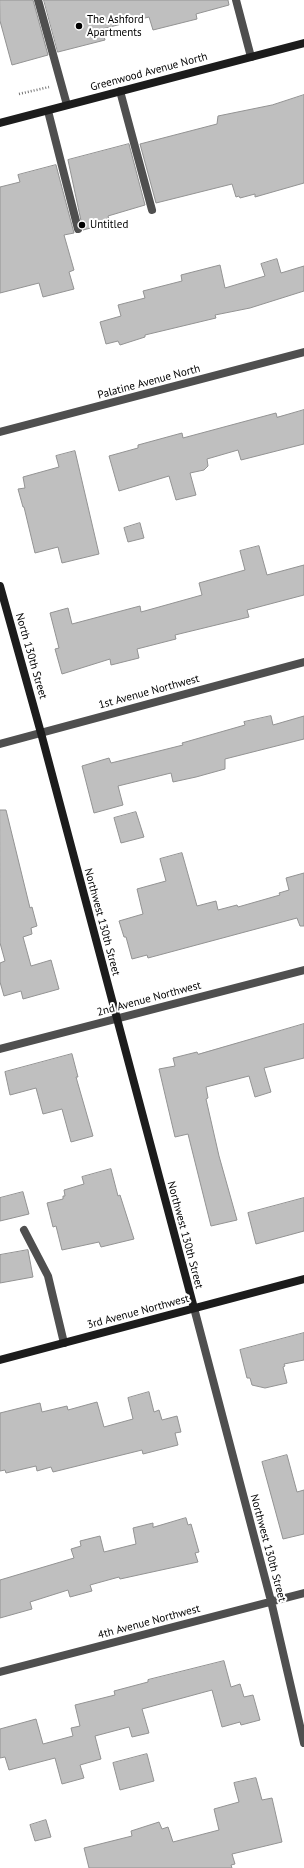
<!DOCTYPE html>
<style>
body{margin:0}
canvas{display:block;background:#fff}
</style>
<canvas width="304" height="1868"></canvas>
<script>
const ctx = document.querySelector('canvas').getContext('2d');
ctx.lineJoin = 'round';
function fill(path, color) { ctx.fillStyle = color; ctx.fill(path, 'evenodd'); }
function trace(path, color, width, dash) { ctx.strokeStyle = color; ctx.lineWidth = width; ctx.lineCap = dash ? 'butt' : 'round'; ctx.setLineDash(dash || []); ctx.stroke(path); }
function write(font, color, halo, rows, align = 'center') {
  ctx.font = font + ' "PT Sans",sans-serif'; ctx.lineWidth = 4; ctx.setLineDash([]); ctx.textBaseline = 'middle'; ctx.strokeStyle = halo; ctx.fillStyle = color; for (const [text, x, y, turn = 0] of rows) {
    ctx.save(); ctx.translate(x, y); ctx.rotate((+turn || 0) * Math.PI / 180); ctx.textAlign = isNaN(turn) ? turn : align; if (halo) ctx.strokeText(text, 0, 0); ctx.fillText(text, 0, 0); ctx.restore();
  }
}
const building = new Path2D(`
 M0 0H33L48 55 12 65 0 21Z
 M44 0H228L229 5 196 14 197 19 153 30 149 17 102 29 105 40 58 52Z
 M304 95V183L255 197V194L240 198 239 196 236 197 232 184 156 203 140 144 217 124 218 116 272 105Z
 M129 144 145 205 108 216 110 223 83 230 68 160Z
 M56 165 74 233 64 235 74 270 69 272 74 289 43 297 39 283 0 293V187L20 182 18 175Z
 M277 259 281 273 304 266V291L250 308 215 315 216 318 145 335V337L120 345 118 341 106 344 100 322 121 316 118 305 145 298 143 291 182 281 181 275 220 265 225 288 265 276 261 264Z
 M304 410V444L241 460 238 450 207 459 208 466 204 470 190 473 196 495 176 500 169 476 119 491 109 456 138 448V445L182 433 183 438 276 413 277 417Z
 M75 451 99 554 62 563 58 547 35 553 24 507H23L18 489 25 488 23 477 59 467 56 456Z
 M140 523 144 538 128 542 124 528Z
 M259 546 267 575 304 565V595L247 610 249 617 175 635 176 639 137 649 139 658 111 665 110 659 62 674 55 649 59 648 50 613 68 608 72 624 140 606 141 612 202 595 199 583 245 570 240 551Z
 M271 716 273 725 304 716V739L225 759V769L196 777 173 782 171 773 118 786 123 805 94 813 82 766 109 758 111 763 183 745 182 743 245 725 244 722Z
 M0 810H6L30 908 32 907 37 926 31 928 32 934 23 937 31 966 51 960 59 989 23 999 21 991 4 996 0 982V963L5 961 0 943Z
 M136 812 144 837 121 843 114 818Z
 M182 853 197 906 216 901 218 910 237 905 238 907 280 895 279 893 289 890 286 878 304 873V926H300L297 918 148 958 147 955 132 959 126 937H124L119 921 143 914 137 889 166 881 160 859Z
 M304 1024V1058L264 1068 271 1092 255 1097 249 1076 206 1087 208 1098 206 1099 219 1156 237 1220 211 1226 188 1134 175 1137 159 1069 175 1066 173 1058 197 1052 198 1054Z
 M72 1054 78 1077H76L93 1136 71 1142 62 1109 43 1114 36 1088 10 1095 5 1072Z
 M111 1169 118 1196 120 1195 134 1239 101 1247 99 1242 62 1250 56 1226 53 1227 47 1203 63 1199V1196H65L64 1190 84 1184 82 1177Z
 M23 1192 29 1214 0 1221V1198Z
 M304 1198V1231L256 1244 248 1213Z
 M28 1250 33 1277 0 1283V1255Z
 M304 1333V1360L284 1364 285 1366 283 1367 287 1383 265 1388 252 1385 250 1378H247L240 1350Z
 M149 1392 154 1412 159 1410 162 1420 177 1416 181 1432 175 1433 178 1445 143 1454 142 1450 53 1472 51 1467 37 1471 36 1466 6 1473 5 1470 0 1471V1413L40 1403 42 1412 67 1406 68 1410 97 1402 104 1427 133 1419 128 1398Z
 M287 1455 297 1492 304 1490V1534L283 1539 262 1462Z
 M186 1518 188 1525 191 1524 199 1552 195 1553 198 1562 120 1579 119 1577 90 1585 92 1591 70 1597 68 1590 30 1602 32 1609 0 1618V1580L74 1558 71 1549 81 1546 80 1541 100 1536 104 1552 136 1544 133 1528 153 1523V1527Z
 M224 1661 231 1687 240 1684 244 1697 253 1695 260 1720 241 1725 240 1722 222 1727 212 1690 142 1709 149 1733 132 1737 129 1727 95 1736 101 1759 80 1765 84 1778 62 1784 55 1758 9 1770 5 1757 0 1758V1729L36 1719 43 1744 73 1736 71 1728 80 1726 75 1705 115 1695 114 1691 148 1682V1680Z
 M147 1754 154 1781 120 1790 113 1763Z
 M256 1778 262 1800 272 1798 282 1842 232 1854 235 1864 231 1865 232 1868H89L84 1848 132 1836 131 1831 159 1822 162 1829 168 1827 173 1842 219 1830 214 1809 239 1802 234 1783Z
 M46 1820 51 1837 35 1841 30 1825Z`);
const path = new Path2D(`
 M19 94 49 87`);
const lane = new Path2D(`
 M38 0 67 105
 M236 0 251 57
 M120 91 152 210
 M48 111 78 229
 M24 1230 48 1276 64 1343`);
const street = new Path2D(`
 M0 432 304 352
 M0 744 304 662
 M0 1049 304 970
 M194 1308 271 1601 304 1743
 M0 1672 304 1593`);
const secondary = new Path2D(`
 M0 123 304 43
 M0 586 41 733 194 1308
 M0 1360 304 1279`);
const markers = [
 [79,26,4,"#000"],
 [82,225,4,"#000"]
];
const poiNames = [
 ["The Ashford",87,20],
 ["Apartments",87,33],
 ["Untitled",90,225]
];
const streetNames = [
 ["Greenwood Avenue North",149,72,-15],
 ["Palatine Avenue North",149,382,-15],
 ["North 130th Street",31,656,74],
 ["1st Avenue Northwest",149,692,-15],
 ["Northwest 130th Street",102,922,75],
 ["2nd Avenue Northwest",149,999,-15],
 ["Northwest 130th Street",185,1235,75],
 ["3rd Avenue Northwest",138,1312,-15],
 ["Northwest 130th Street",268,1548,75],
 ["4th Avenue Northwest",149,1622,-15]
];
fill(building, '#bfbfbf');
trace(building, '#939393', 1);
trace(path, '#717171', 2.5, [1, 2]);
trace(lane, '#4f4f4f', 8);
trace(street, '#4f4f4f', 8);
trace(secondary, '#1c1c1c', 8);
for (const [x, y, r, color] of markers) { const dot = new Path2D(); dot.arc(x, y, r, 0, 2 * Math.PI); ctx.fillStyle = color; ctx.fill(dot); trace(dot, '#fff', 1.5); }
write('11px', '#000', '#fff', poiNames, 'left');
write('11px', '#000', '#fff', streetNames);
</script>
